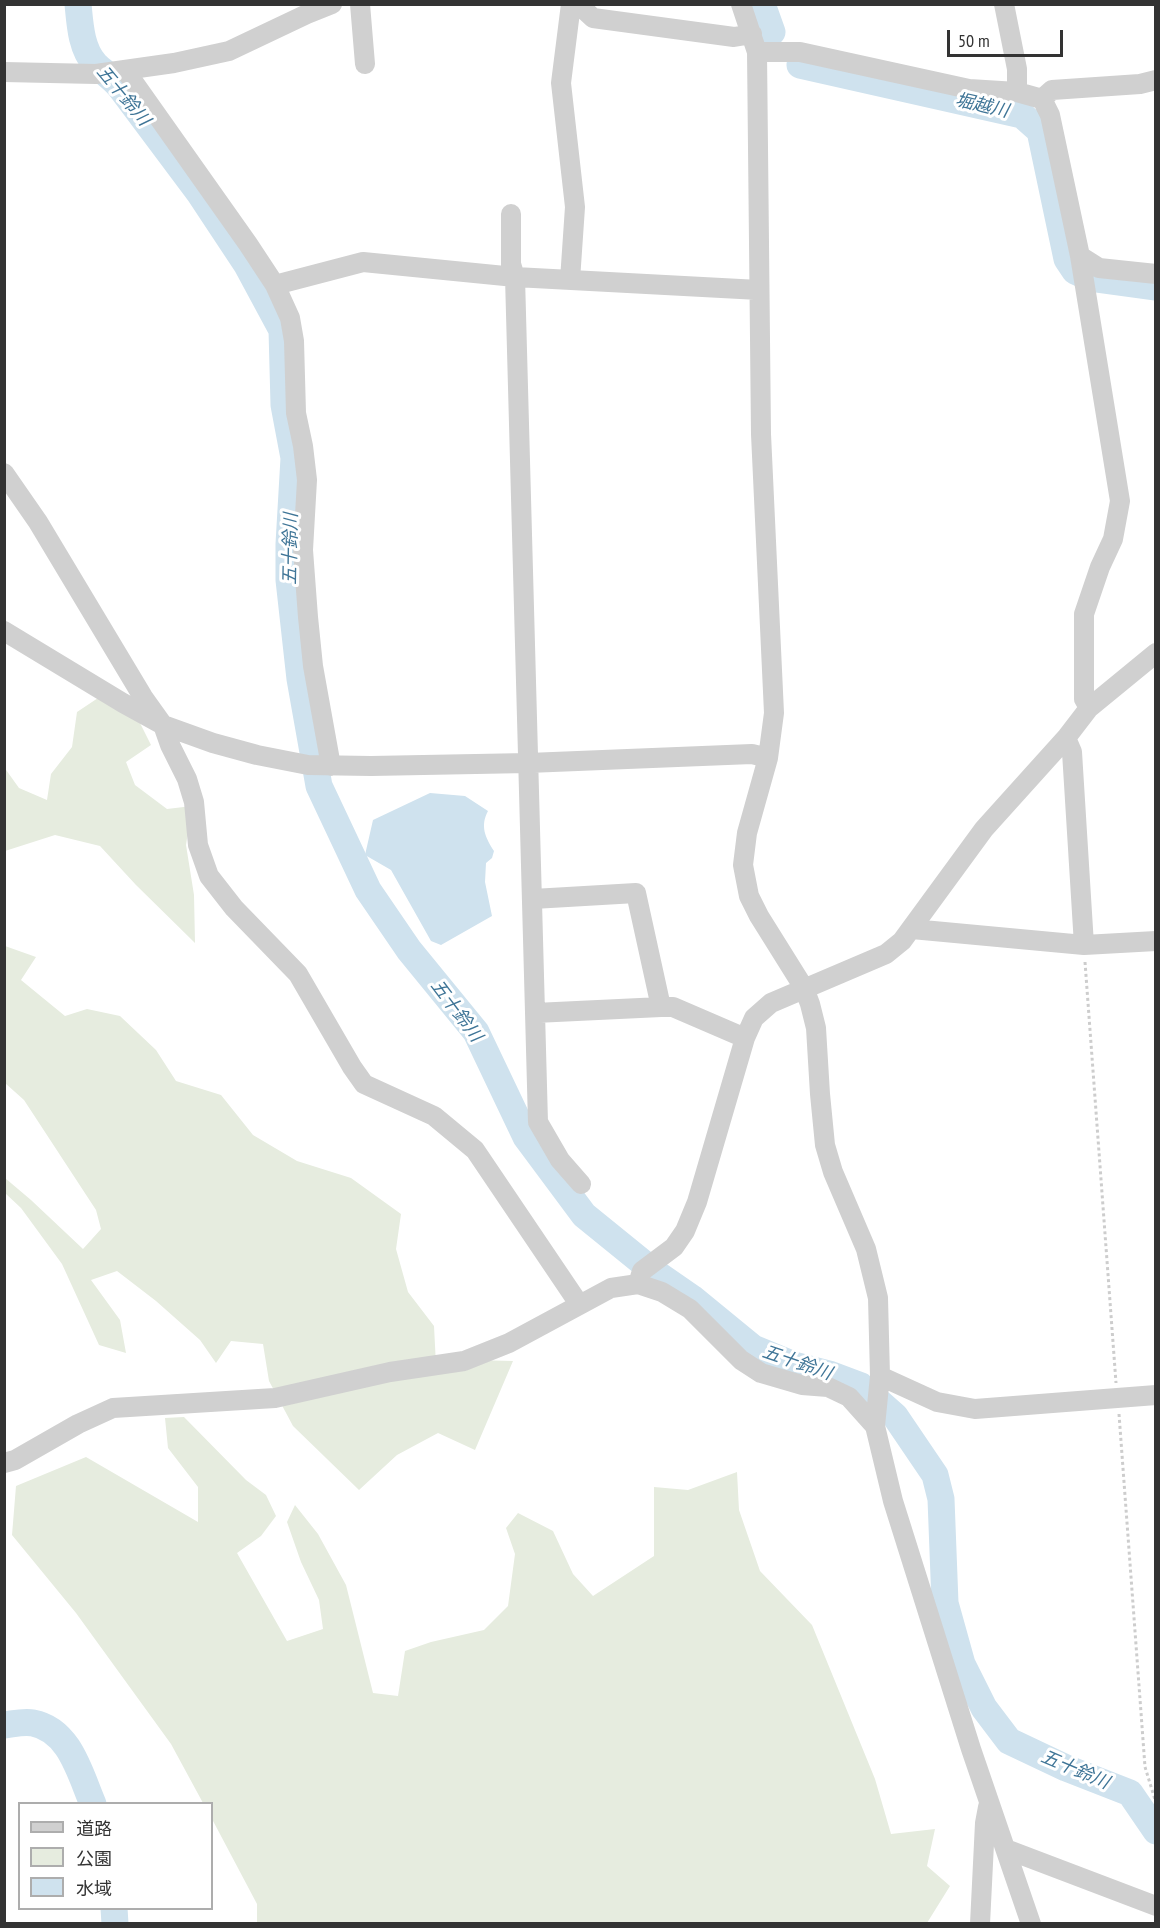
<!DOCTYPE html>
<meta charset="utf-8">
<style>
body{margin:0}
#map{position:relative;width:1160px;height:1928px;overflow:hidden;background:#fff;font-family:"PT Sans Narrow","Noto Sans JP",sans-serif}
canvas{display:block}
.frame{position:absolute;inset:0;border:6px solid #333;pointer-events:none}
.legend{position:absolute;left:18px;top:1802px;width:195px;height:108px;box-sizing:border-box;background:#fff;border:2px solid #adadad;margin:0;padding:8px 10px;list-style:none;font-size:18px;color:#333}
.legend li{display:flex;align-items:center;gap:12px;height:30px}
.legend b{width:30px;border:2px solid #adadad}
.scale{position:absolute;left:947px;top:30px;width:116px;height:27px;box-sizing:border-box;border:3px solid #333;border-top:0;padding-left:8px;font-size:18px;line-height:21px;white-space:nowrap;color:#333;-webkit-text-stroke:4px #fff;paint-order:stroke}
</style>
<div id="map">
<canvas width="1160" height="1928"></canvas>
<div class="frame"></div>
<ul class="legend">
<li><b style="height:8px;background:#d0d0d0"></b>道路</li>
<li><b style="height:16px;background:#e6ecdf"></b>公園</li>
<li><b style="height:16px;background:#cfe2ee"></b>水域</li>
</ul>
<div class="scale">50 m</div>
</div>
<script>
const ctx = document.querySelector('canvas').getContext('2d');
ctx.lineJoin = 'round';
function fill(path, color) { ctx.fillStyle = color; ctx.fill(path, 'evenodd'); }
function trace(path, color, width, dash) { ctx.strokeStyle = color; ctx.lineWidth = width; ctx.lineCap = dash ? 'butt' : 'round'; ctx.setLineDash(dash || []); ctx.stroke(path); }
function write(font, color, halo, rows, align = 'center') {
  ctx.font = font + ' "PT Sans Narrow","Noto Sans JP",sans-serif'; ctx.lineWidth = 6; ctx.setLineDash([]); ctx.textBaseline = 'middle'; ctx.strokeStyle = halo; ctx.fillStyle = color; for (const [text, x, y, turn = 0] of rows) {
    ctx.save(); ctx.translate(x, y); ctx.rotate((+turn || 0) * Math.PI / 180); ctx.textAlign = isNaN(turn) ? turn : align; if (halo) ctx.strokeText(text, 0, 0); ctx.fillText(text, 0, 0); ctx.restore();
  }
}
const green = new Path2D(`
 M98 698 137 717 151 745 126 762 135 785 167 809 192 806 186 845 194 895 195 943 136 885 100 846 55 835 5 851 4 767 19 788 47 800 51 774 72 747 77 712Z
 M5 946 36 957 21 980 65 1016 87 1009 120 1016 156 1050 176 1081 221 1095 253 1135 297 1161 351 1178 401 1214 396 1249 408 1292 434 1326 436 1365 474 1360 513 1361 475 1450 438 1433 397 1455 359 1490 293 1426 269 1381 263 1344 231 1341 216 1363 200 1340 156 1301 117 1271 91 1280 120 1320 126 1353 99 1345 62 1264 21 1208 5 1193V1178L31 1200 83 1249 101 1229 96 1210 24 1100 5 1083Z
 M184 1417 246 1480 266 1495 276 1516 261 1536 237 1553 287 1641 323 1629 319 1600 301 1562 287 1522 295 1505 318 1534 346 1585 373 1693 398 1696 405 1651 431 1642 484 1630 508 1606 515 1554 506 1528 518 1513 553 1531 573 1574 593 1596 654 1556V1487L688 1490 737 1472 739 1510 760 1571 812 1625 875 1779 891 1834 935 1829 927 1866 950 1886 927 1923H257V1904L212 1819V1804L203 1803 171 1744 76 1613 12 1535 16 1486 86 1457 198 1522V1487L168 1448 165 1418Z`);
const water = new Path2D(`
 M430 793 465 796 488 811C480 826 485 837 494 851L492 858 486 863 485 882 492 916 441 945 431 941 391 870 365 855 373 820Z`);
const river = new Path2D(`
 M78 4C80 25 81 48 95 64 103 72 113 78 120 87L200 194 247 265 282 330 284 405 294 458 289 544V580L300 679 319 786 368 890 409 950 476 1032 526 1137 584 1215 653 1271 692 1298 753 1348 794 1365 829 1374 861 1386 895 1416 935 1475 941 1499 945 1603 962 1664 984 1708 1009 1741 1066 1768 1130 1793 1156 1831
 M762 4 772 32
 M800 65 1022 115 1040 131 1067 259 1075 271 1090 278 1156 287
 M4 1725C13 1724 24 1721 33 1723 70 1730 80 1774 93 1804
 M114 1908 115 1924`);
const path = new Path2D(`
 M1085 962 1116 1383
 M1119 1414 1145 1767 1156 1803`);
const minor = new Path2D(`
 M360 4 365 64
 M578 4 593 18 734 37 752 34
 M741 4 757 52 761 434 774 713 768 758 747 833 743 865 749 896 759 916 804 988 810 1004 816 1028 820 1094 825 1145 833 1172 866 1249 878 1298 880 1376 875 1426 893 1501 971 1749 1031 1924
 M1004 4 1017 69V92
 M757 52H800L969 89 1017 92 1042 99 1050 115 1080 256 1120 501 1113 539 1100 567 1084 614V699L1089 708
 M125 70 248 244 275 285 290 318 294 341 296 413 303 446 307 480 303 550 308 617 313 666 331 766
 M4 72 96 74 174 63 229 51 307 14 332 4
 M1042 99 1052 90 1140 84 1156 80
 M511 214V264L515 277 538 1122 560 1160 581 1184
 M1080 256 1099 268 1156 274
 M570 280 575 207 561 83 571 4
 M275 285 363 262 515 277 759 290
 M4 473 38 522 143 697 163 725 170 745 187 779 194 802 198 845 209 876 234 908 298 974 352 1067 364 1084 434 1116 475 1150 579 1304
 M4 631 123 703 163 725 213 743 257 755 308 765 371 766 528 763 752 754 768 758
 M1066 738 1072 752 1084 945
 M533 899 636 893 661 1007 535 1013
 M912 929 1084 945 1156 941
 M661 1007H673L745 1038
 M638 1284 642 1271 674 1247 685 1231 697 1202 745 1038 754 1018 771 1003 886 954 902 941 984 829 1066 738 1089 708 1156 653
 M880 1376 937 1402 975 1409 1156 1395
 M4 1463 15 1460 78 1424 113 1408 275 1398 390 1372 464 1361 509 1343 611 1288 638 1284 662 1292 690 1309 741 1360 761 1373 802 1385 828 1387 849 1397 875 1426
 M1006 1849 1156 1906
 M980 1924 985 1823 988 1807`);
const waterNames = [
 ["五十鈴川",123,96,50],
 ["堀越川",982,106,13],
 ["五十鈴川",291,549,-89],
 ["五十鈴川",456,1011,53],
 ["五十鈴川",797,1363,19],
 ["五十鈴川",1075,1770,23]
];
fill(green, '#e6ecdf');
fill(water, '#cfe2ee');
trace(river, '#cfe2ee', 27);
trace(path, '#cdcdcd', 3, [3, 3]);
trace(minor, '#d0d0d0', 20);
write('italic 18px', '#3f7597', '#fff', waterNames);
</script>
